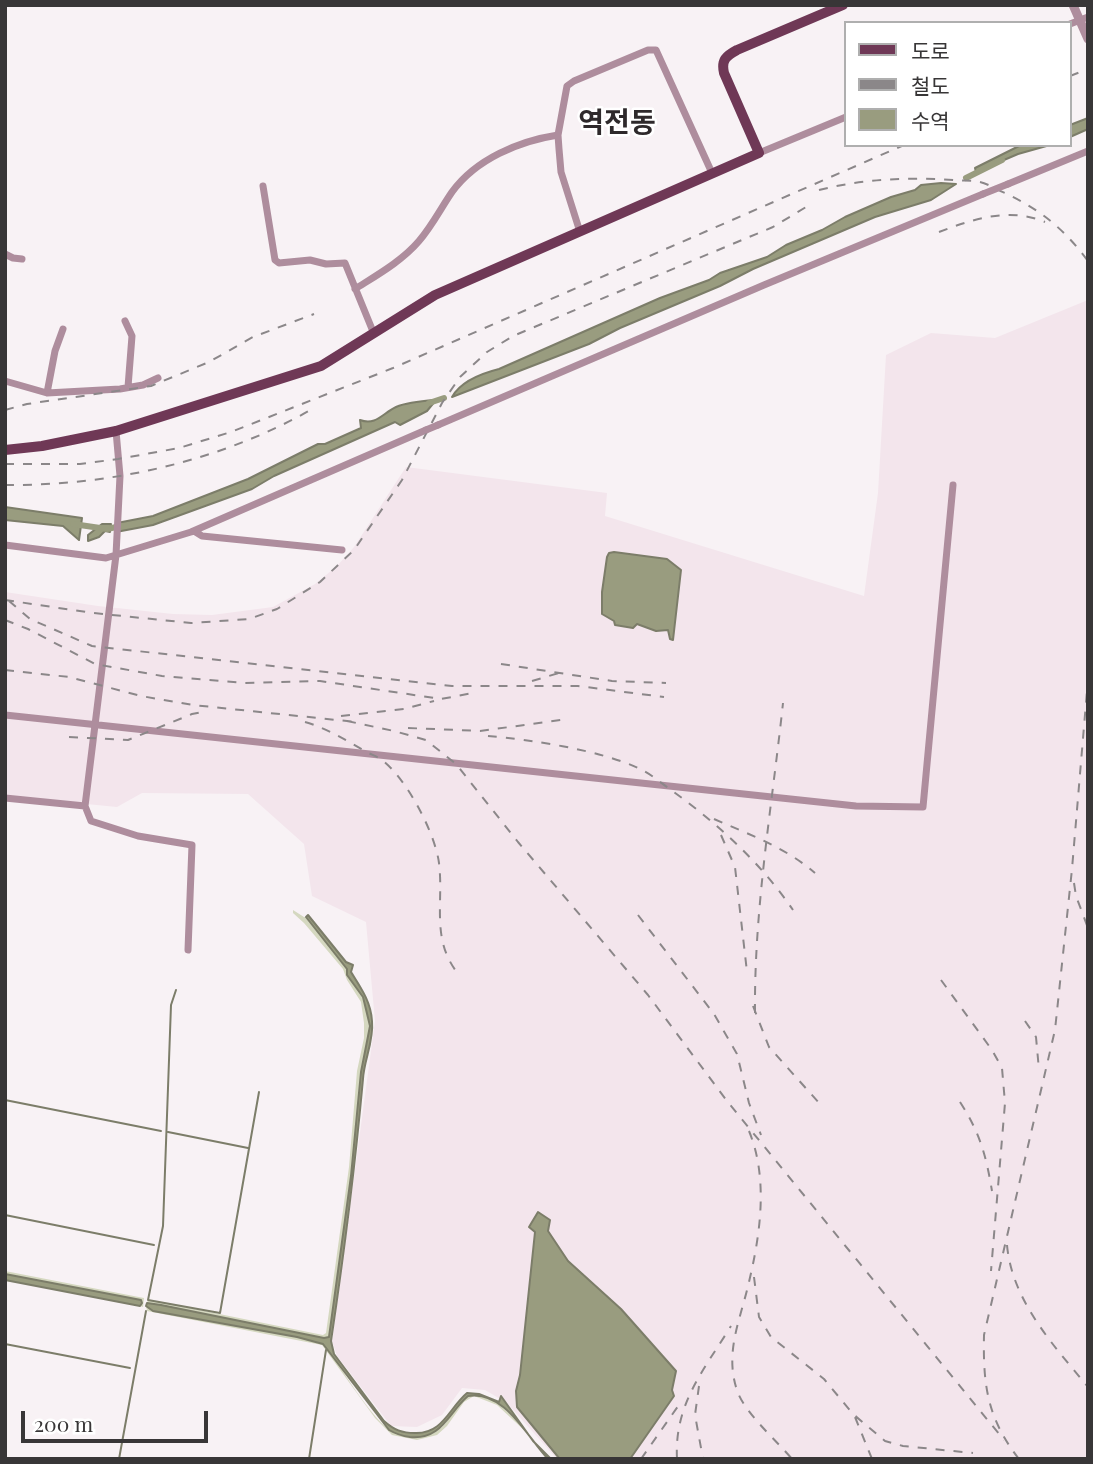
<!DOCTYPE html>
<meta charset="utf-8">
<style>
body{margin:0}
#map{position:relative;width:1093px;height:1464px;overflow:hidden;background:#f8f2f5;font-family:"Playfair Display","Noto Sans KR",serif}
canvas{display:block}
.frame{position:absolute;inset:0;border:7px solid #383637;pointer-events:none}
.legend{position:absolute;left:844px;top:21px;width:228px;height:126px;box-sizing:border-box;background:#fff;border:2px solid #afafaf;margin:0;padding:9px 12px;list-style:none;font-size:21px;color:#383637}
.legend li{display:flex;align-items:center;gap:14px;height:35px}
.legend b{width:35px;border:2px solid #afafaf}
.scale{position:absolute;left:21px;top:1411px;width:187px;height:32px;box-sizing:border-box;border:4px solid #383637;border-top:0;padding-left:9px;font-size:21px;line-height:24px;white-space:nowrap;color:#383637;-webkit-text-stroke:5px #fff;paint-order:stroke}
</style>
<div id="map">
<canvas width="1093" height="1464"></canvas>
<div class="frame"></div>
<ul class="legend">
<li><b style="height:9px;background:#6f3856"></b>도로</li>
<li><b style="height:9px;background:#8b8789"></b>철도</li>
<li><b style="height:19px;background:#999c7f"></b>수역</li>
</ul>
<div class="scale">200 m</div>
</div>
<script>
const ctx = document.querySelector('canvas').getContext('2d');
ctx.lineJoin = 'round';
function fill(path, color) { ctx.fillStyle = color; ctx.fill(path, 'evenodd'); }
function trace(path, color, width, dash) { ctx.strokeStyle = color; ctx.lineWidth = width; ctx.lineCap = dash ? 'butt' : 'round'; ctx.setLineDash(dash || []); ctx.stroke(path); }
function write(font, color, halo, rows, align = 'center') {
  ctx.font = font + ' "Playfair Display","Noto Sans KR",serif'; ctx.lineWidth = 5; ctx.setLineDash([]); ctx.textBaseline = 'middle'; ctx.strokeStyle = halo; ctx.fillStyle = color; for (const [text, x, y, turn = 0] of rows) {
    ctx.save(); ctx.translate(x, y); ctx.rotate((+turn || 0) * Math.PI / 180); ctx.textAlign = isNaN(turn) ? turn : align; if (halo) ctx.strokeText(text, 0, 0); ctx.fillText(text, 0, 0); ctx.restore();
  }
}
const built = new Path2D(`
 M1088 300V1459H557L507 1403 485 1390 462 1388 442 1415 417 1427 391 1426 337 1356 332 1341 375 1021 366 922 312 896 304 844 248 794 142 793 117 807 5 796V592L98 606 173 614 212 615 273 607 315 584 337 566 354 547 406 467 607 493 605 516 864 596 878 493 886 355 931 333 995 338Z`);
const green = new Path2D(`
 M293 910 304 917H306L348 969 363 997 370 1026 361 1072 351 1176 329 1337 327 1338 147 1303 148 1300 165 1303 323 1335 326 1333 349 1167 357 1071 364 1038V1023L361 1002 347 980 343 969 304 923 293 913Z
 M5 1271 144 1298 143 1307 140 1306V1300L5 1274Z
 M146 1306 153 1311 297 1337 323 1344 327 1346C338 1365 374 1421 391 1431 405 1440 429 1437 442 1427 450 1420 460 1398 470 1395 491 1390 514 1418 526 1432L497 1405 474 1396 464 1402 447 1426 437 1435 417 1440 392 1435 375 1418 322 1345 147 1311Z`);
const water = new Path2D(`
 M1088 118V129L1070 137V125Z
 M1021 145H1050L1018 154 976 172 975 168Z
 M941 183 956 184 931 200 875 217 753 269 720 286 620 328 589 344 452 397C461 381 483 373 499 369L660 298 709 280 720 273 767 257 786 245 822 230 845 217 891 197 915 190 921 185Z
 M436 400 427 411 400 425 395 422 274 476 252 489 153 525 116 532 117 523 153 516 248 479 318 444H325L361 428 360 420C376 426 383 413 396 407 408 402 423 401 436 400Z
 M5 507 82 518 79 540 63 526 5 520Z
 M102 524H111L110 532 105 531 99 537 88 541V535Z
 M614 552 667 559 681 570 673 640 670 639 668 630 656 631 637 624 633 628 615 625 614 621 602 614V592L607 557 609 553Z
 M308 915 346 962 353 965 351 972C361 988 371 1002 372 1021 374 1041 364 1060 363 1079 355 1167 344 1254 331 1341L334 1354 384 1421C394 1430 402 1433 415 1433 443 1434 449 1408 467 1393L479 1394 499 1402 501 1396 533 1441 551 1459H548C527 1437 505 1390 468 1396 448 1413 442 1440 410 1437 402 1436 396 1434 389 1430L323 1344 297 1337 153 1311 146 1306 147 1303 161 1305 324 1338 329 1337 351 1176 361 1072 370 1026 363 997 347 975V969L306 917Z
 M538 1212 550 1220 548 1231 568 1261 621 1309 676 1371 672 1390 674 1396 630 1459 559 1458 517 1407 516 1391 520 1375 535 1232 529 1227Z
 M5 1274 141 1300 142 1303 140 1306 5 1280Z`);
const stream = new Path2D(`
 M176 990 171 1005 163 1226 148 1300 220 1313 259 1092
 M5 1100 161 1131
 M168 1132 248 1148
 M5 1215 154 1245
 M5 1344 130 1368
 M119 1459 146 1311
 M309 1459 326 1350`);
const canal = new Path2D(`
 M966 178 1002 160
 M429 403 444 398
 M73 524 107 529 121 526`);
const minor = new Path2D(`
 M1070 24 1088 17
 M759 153 846 117
 M1008 184 1088 151
 M263 186 275 260 279 263 310 260 326 264 345 263 374 334
 M580 232 561 172 559 149 558 135 567 86 574 81 648 50H656L712 173
 M5 254 13 258 22 259
 M355 289C377 275 402 261 419 241 432 226 441 208 452 192 476 159 519 141 558 135
 M125 321 132 336 128 387
 M5 381 47 393 120 389 143 385 158 378
 M47 393 55 351 63 329
 M438 425 764 285 983 194
 M116 431 120 476 116 555 85 806 91 821 138 836 192 845 188 950
 M194 531 202 536 342 550
 M5 545 106 558 191 532 426 430
 M5 715 856 806 923 807 953 485
 M5 798 85 806`);
const tertiary = new Path2D(`
 M1073 5 1088 39`);
const primary = new Path2D(`
 M5 450 42 446 116 431 321 366 435 295 759 153 724 73C721 60 726 56 737 50L843 5`);
const rail = new Path2D(`
 M1070 76 1088 69
 M819 190C863 179 908 177 953 180 962 181 972 180 980 182 989 184 997 190 1005 193 1041 210 1064 229 1088 261
 M939 232C973 219 1009 207 1045 222
 M5 410 27 404 151 386 209 362 253 337 314 314
 M5 464H80L118 459 179 448 231 432 393 368 904 145
 M5 485C111 486 222 461 314 408
 M5 600 93 613 191 623 249 619 277 609 320 582 354 550 402 480 442 403 460 377 487 352 513 336 773 227 811 204
 M9 601 30 619 92 646 452 686H578L664 697
 M5 620 28 629 95 664 162 676 244 683 320 681 441 699 473 693
 M501 664 612 681 666 683
 M5 670 69 677 141 696 193 705 356 722
 M532 681 559 673
 M341 716 404 709 434 701
 M347 721 394 731 426 740 456 764 518 842 648 995 727 1101 1004 1440
 M305 722C326 728 344 739 363 750 369 754 377 756 382 760 407 779 435 833 439 863 444 904 430 941 460 976
 M408 728 480 731 561 720
 M488 736C532 740 601 750 640 769 651 774 661 783 671 790 717 823 761 863 793 910
 M69 737 128 740 192 714 207 711
 M714 819C750 835 785 847 815 873
 M721 835 735 867 747 972
 M1074 883 1076 896 1088 928
 M638 915 714 1014 737 1054 749 1103 761 1135
 M941 980 992 1050 1002 1068 1005 1103 991 1271
 M753 1006 769 1047 820 1104
 M755 1013C754 909 772 806 783 703
 M1025 1021 1036 1037 1039 1070
 M960 1102C980 1133 986 1155 992 1191
 M749 1131C770 1182 759 1243 746 1294 737 1328 725 1358 738 1393 747 1415 776 1440 792 1459
 M1007 1245C1012 1301 1054 1346 1088 1387
 M754 1277 759 1317 771 1337 824 1379 853 1414 885 1441 903 1446 973 1453
 M699 1386 695 1415 703 1459
 M855 1417 872 1459
 M641 1459 681 1402
 M677 1459C674 1404 704 1370 731 1326
 M1019 1459C987 1418 983 1385 984 1335L1055 1030 1072 869 1088 679`);
const minorBridge = new Path2D(`
 M983 194 1008 184
 M426 430 438 425`);
const quarterNames = [
 ["역전동",617,123]
];
fill(built, '#f3e5ec');
fill(green, '#d5d8c0');
fill(water, '#999c7f');
trace(water, '#7c7d69', 2);
trace(stream, '#7c7d69', 2);
trace(canal, '#999c7f', 6);
trace(minor, '#ae8d9d', 7);
trace(tertiary, '#ae8d9d', 9);
trace(primary, '#6f3856', 10);
trace(rail, '#8b8789', 2, [9, 9]);
trace(minorBridge, '#ae8d9d', 7);
write('bold 28px', '#2e292b', '#fff', quarterNames);
</script>
